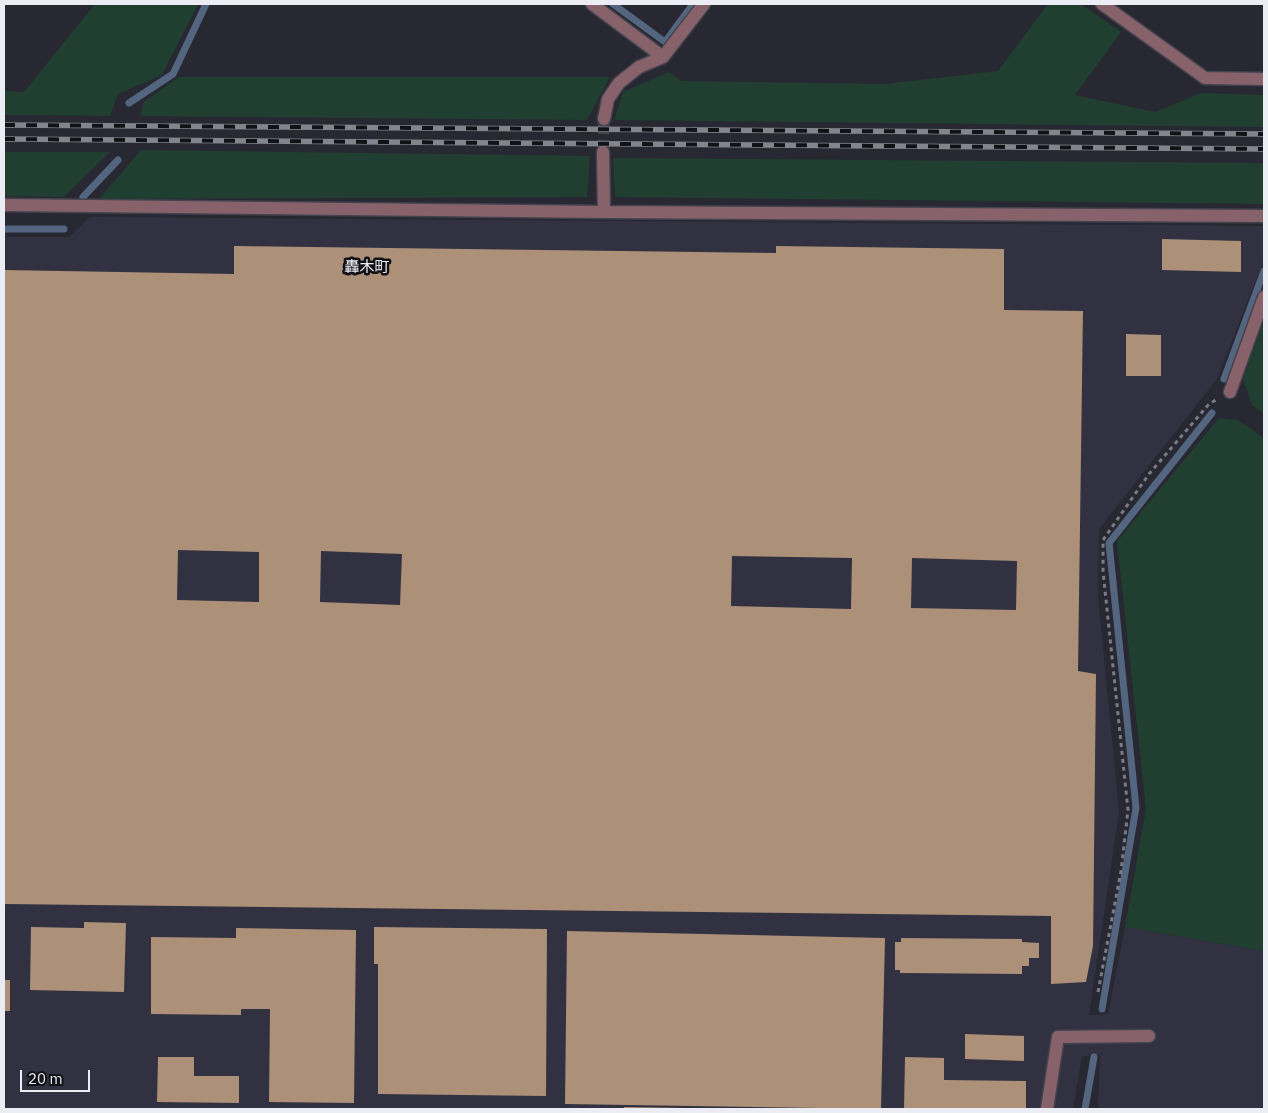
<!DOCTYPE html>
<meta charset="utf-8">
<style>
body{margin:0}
#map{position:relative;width:1268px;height:1113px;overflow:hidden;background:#282833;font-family:"IBM Plex Sans",sans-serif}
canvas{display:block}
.frame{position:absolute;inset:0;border:5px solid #ececf4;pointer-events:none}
.scale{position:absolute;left:20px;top:1070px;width:70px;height:22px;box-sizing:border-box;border:2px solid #ececf4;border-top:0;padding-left:6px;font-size:15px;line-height:18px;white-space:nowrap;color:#ececf4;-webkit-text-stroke:4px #111116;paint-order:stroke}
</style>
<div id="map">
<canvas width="1268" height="1113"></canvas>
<div class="frame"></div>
<div class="scale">20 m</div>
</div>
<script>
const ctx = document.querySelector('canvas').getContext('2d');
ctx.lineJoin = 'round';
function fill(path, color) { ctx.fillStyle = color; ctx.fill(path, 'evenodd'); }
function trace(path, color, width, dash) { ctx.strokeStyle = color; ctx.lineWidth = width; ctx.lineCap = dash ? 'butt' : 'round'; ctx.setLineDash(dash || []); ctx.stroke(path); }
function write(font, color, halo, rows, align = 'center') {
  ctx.font = font + ' "IBM Plex Sans","Noto Sans JP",sans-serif'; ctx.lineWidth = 5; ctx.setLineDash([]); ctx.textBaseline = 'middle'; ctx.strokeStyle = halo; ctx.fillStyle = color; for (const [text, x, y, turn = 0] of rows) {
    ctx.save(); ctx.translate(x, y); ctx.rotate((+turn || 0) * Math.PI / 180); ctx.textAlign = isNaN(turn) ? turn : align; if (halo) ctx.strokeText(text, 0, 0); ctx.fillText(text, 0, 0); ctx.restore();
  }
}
const built = new Path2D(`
 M90 217 1264 226V260L1217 379 1099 529 1098 597 1119 812 1089 1015 1108 1014 1125 927 1264 951V1109H1098L1100 1055 1082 1056 1073 1109H4V237H69Z`);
const green = new Path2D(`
 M95 4H198L162 75 118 94 110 116 4 115V91L24 92Z
 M1048 4H1081L1121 32 1075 95 1155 112 1201 93 1264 95V127L614 120 623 92 669 72 681 81 884 84 998 71Z
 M179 77H610L587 120 140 116 144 102Z
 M141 150 590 156 587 197 99 199Z
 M4 152H110L64 197 4 196Z
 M613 158 1264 163V204L615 197Z
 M1264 319V414L1252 405 1243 379Z
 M1219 418 1238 420 1264 438V951L1125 927 1146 809 1117 541Z`);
const stream = new Path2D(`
 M613 4 665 42 693 4
 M129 103 173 74 206 4
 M83 197 118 160
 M4 229H64
 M1224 379 1264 271
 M1102 1009 1136 808 1109 543 1212 413
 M1085 1109 1094 1057`);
const building = new Path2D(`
 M1162 239 1241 241V272L1162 270Z
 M234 246 776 253V246L1004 249V310L1083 311 1078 671 1096 674 1093 946 1086 982 1051 984V916L4 904V270L234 274ZM178 550 259 552V602L177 600ZM321 551 402 554 400 605 320 602ZM732 556 852 558 851 609 731 606ZM912 558 1017 561 1016 610 911 608Z
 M1126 334 1161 335V376H1126Z
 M84 922 126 923 124 992 30 990 31 927 84 928Z
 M374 927 547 929 546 1096 378 1094V964H374Z
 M236 928 356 930 354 1103 269 1102 270 1009H241V1015L151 1014V937L236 938Z
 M567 931 885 938 881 1109 565 1104Z
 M901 938 1022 939V942L1039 943V958H1029V966H1022V974L900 973V970H895V942H901Z
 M4 980H10V1011H4Z
 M965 1034 1024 1036V1061L965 1059Z
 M158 1057H194V1076H239V1103L157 1102Z
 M905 1057 944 1058V1080L1026 1081V1109H904Z
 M624 1107 684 1108V1109H624Z`);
const minorTunnel = new Path2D(`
 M603 152 604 119`);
const path = new Path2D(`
 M1098 992 1121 871 1128 810 1103 571V540L1149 474 1209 404 1216 400`);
const minor = new Path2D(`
 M592 4 663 57
 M1102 4 1205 78 1264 79
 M604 119 608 99 619 83 639 67 663 57 704 4
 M603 152 604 212
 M4 205 604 212 1264 216
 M1230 392 1264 297
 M1047 1109 1058 1037 1149 1036`);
const rail = new Path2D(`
 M4 125 1264 134
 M4 139 1264 149`);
const quarterNames = [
 ["轟木町",367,268]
];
fill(built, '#313142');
fill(green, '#203f31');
trace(stream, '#546580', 7);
fill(building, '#ac9178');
trace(minorTunnel, '#454550', 12, [12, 6]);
trace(minor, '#43434e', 15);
trace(path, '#7b7b85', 3, [4, 4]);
trace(minor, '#87626b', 12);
trace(rail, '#84848e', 5.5);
trace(rail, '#111116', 4, [11]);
write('15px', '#ececf4', '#111116', quarterNames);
</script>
